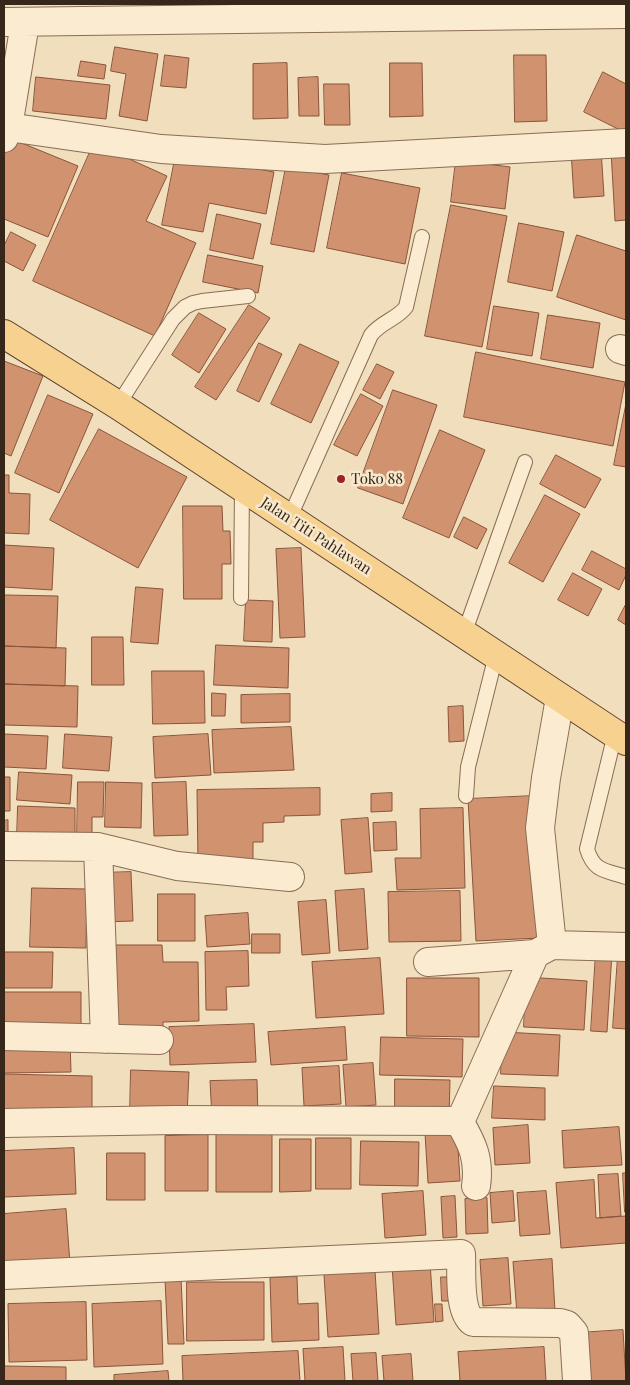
<!DOCTYPE html>
<style>
body{margin:0}
#map{position:relative;width:630px;height:1385px;overflow:hidden;background:#f0debc;font-family:"Playfair Display",serif}
canvas{display:block}
.frame{position:absolute;inset:0;border:5px solid #37271b;pointer-events:none}
</style>
<div id="map">
<canvas width="630" height="1385"></canvas>
<div class="frame"></div>
</div>
<script>
const ctx = document.querySelector('canvas').getContext('2d');
ctx.lineJoin = 'round';
function fill(path, color) { ctx.fillStyle = color; ctx.fill(path, 'evenodd'); }
function trace(path, color, width, dash) { ctx.strokeStyle = color; ctx.lineWidth = width; ctx.lineCap = dash ? 'butt' : 'round'; ctx.setLineDash(dash || []); ctx.stroke(path); }
function write(font, color, halo, rows, align = 'center') {
  ctx.font = font + ' "Playfair Display",serif'; ctx.lineWidth = 5; ctx.setLineDash([]); ctx.textBaseline = 'middle'; ctx.strokeStyle = halo; ctx.fillStyle = color; for (const [text, x, y, turn = 0] of rows) {
    ctx.save(); ctx.translate(x, y); ctx.rotate((+turn || 0) * Math.PI / 180); ctx.textAlign = isNaN(turn) ? turn : align; if (halo) ctx.strokeText(text, 0, 0); ctx.fillText(text, 0, 0); ctx.restore();
  }
}
const building = new Path2D(`
 M115 47 158 54 147 121 119 116 126 74 111 71Z
 M165 55 189 58 186 88 161 86Z
 M514 55H546L547 121 515 122Z
 M81 61 106 65 104 79 78 76Z
 M287 63 288 118 253 119V64Z
 M390 63H422L423 116 390 117Z
 M603 72 626 84V133L584 112Z
 M36 77 110 85 106 119 33 111Z
 M318 77 319 116H299L298 78Z
 M324 84H349L350 125H325Z
 M7 137 78 166 48 237 4 219V146Z
 M94 143 167 176 146 221 196 243 155 336 33 281Z
 M601 149 604 196 574 198 571 151Z
 M626 150V220L615 221 611 151Z
 M176 154 274 172 266 214 209 203 203 232 162 225Z
 M456 160 510 167 505 209 451 202Z
 M286 167 329 175 314 252 271 244Z
 M342 173 420 188 405 264 327 248Z
 M451 205 507 216 482 347 425 336Z
 M217 214 261 224 253 259 210 250Z
 M519 223 564 232 552 291 508 282Z
 M11 232 36 245 23 271 4 261V246Z
 M577 235 626 251V320L557 297Z
 M208 255 263 266 258 293 203 282Z
 M249 305 270 318 216 400 195 387Z
 M494 306 539 313 532 356 487 349Z
 M199 313 226 329 199 373 172 355Z
 M548 315 600 323 593 368 541 359Z
 M259 343 282 354 259 402 237 391Z
 M300 344 339 362 311 423 271 404Z
 M476 352 625 382 613 446 464 417Z
 M4 361 43 376 11 456 4 453Z
 M377 364 394 372 380 399 363 390Z
 M393 390 437 405 403 504 358 488Z
 M361 394 383 406 357 456 334 445Z
 M48 395 93 414 59 493 15 473Z
 M626 404V467L614 465Z
 M99 429 187 477 138 568 50 520Z
 M440 430 485 450 449 538 403 518Z
 M556 455 601 479 585 508 540 484Z
 M4 475H9V493L30 494 29 534 4 533Z
 M545 495 580 514 543 582 509 563Z
 M183 506H222L223 531H230L231 564H222V599H184Z
 M464 517 487 529 477 549 454 537Z
 M4 545 54 548 52 590 4 587Z
 M301 548 305 637 280 638 276 549Z
 M592 551 626 569V575L619 590 582 570Z
 M573 573 602 589 588 616 558 600Z
 M136 587 163 589 158 644 131 642Z
 M4 595 58 596 56 648 4 646Z
 M246 600 273 601 272 642 244 641Z
 M626 604V625L618 620Z
 M92 637H123L124 685H92Z
 M216 645 289 648 288 688 214 685Z
 M4 646 66 648 65 686 4 684Z
 M152 671H204L205 723 153 724Z
 M4 684 78 686 77 727 4 725Z
 M212 693 226 694 225 716H212Z
 M290 694V722L241 723V695Z
 M463 706 464 741 449 742 448 707Z
 M291 727 294 770 214 773 212 730Z
 M4 734 48 736 46 769 4 767Z
 M65 734 112 737 109 771 63 768Z
 M208 734 211 775 155 778 153 737Z
 M19 772 72 775 70 804 17 800Z
 M4 777H10V811H4Z
 M78 782H104L103 817H92V840H77Z
 M106 782 142 783 141 828 105 827Z
 M186 782 188 835 154 836 152 783Z
 M320 788V815L284 816V822L263 823V842H253V863L198 864 197 790Z
 M392 793V811L371 812V794Z
 M533 796 540 938 476 941 468 799Z
 M18 806 75 808V839L17 837Z
 M463 808 465 888 397 890 395 858H421L420 809Z
 M368 818 372 872 345 874 341 820Z
 M8 820V839H4V821Z
 M396 822 397 850 374 851 373 823Z
 M131 872 133 921 102 922 100 873Z
 M32 888 87 889 86 948 30 947Z
 M364 889 368 949 339 951 335 891Z
 M460 891 461 941 389 942 388 892Z
 M158 894H195V941H158Z
 M326 900 330 953 302 955 298 902Z
 M248 913 250 944 207 947 205 916Z
 M252 934H280V953H252Z
 M109 945H162L163 962H198L199 1021 163 1022V1034L110 1035Z
 M248 951 249 986 226 987 227 1010H206L205 952Z
 M4 952H53L52 988H4Z
 M596 952 612 953 607 1032 591 1031Z
 M618 956H626V1029L613 1028Z
 M380 958 384 1014 316 1018 312 962Z
 M526 977 587 981 584 1030 524 1027Z
 M407 978H479V1037L407 1036Z
 M4 992H81V1030L4 1031Z
 M254 1024 256 1062 170 1065 169 1027Z
 M345 1027 347 1060 271 1065 268 1032Z
 M503 1032 560 1035 558 1076 501 1074Z
 M381 1037 463 1039 462 1077 380 1075Z
 M70 1040 71 1072 4 1073V1041Z
 M373 1063 376 1105 346 1107 343 1065Z
 M339 1066 341 1104 304 1106 302 1068Z
 M131 1070 189 1072 187 1115 130 1112Z
 M4 1074 92 1076V1117L4 1115Z
 M395 1079 450 1080 449 1117 395 1116Z
 M257 1080 258 1116 212 1118 210 1081Z
 M494 1086 545 1088V1120L492 1118Z
 M528 1125 530 1163 495 1165 493 1128Z
 M619 1127 622 1165 564 1168 562 1131Z
 M272 1131V1192H216V1132Z
 M457 1131 460 1181 428 1183 425 1133Z
 M208 1135V1191H165V1136Z
 M316 1138H351V1189H316Z
 M280 1139H311V1191L280 1192Z
 M361 1141 419 1142 418 1186 360 1185Z
 M74 1148 76 1194 4 1197V1151Z
 M107 1153H145V1200H107Z
 M623 1173H626V1212H625Z
 M618 1174 621 1216 600 1218 598 1175Z
 M594 1180 596 1218 626 1216V1243L561 1248 556 1183Z
 M423 1191 426 1235 385 1238 382 1194Z
 M513 1191 515 1221 492 1223 490 1193Z
 M546 1191 550 1234 520 1236 517 1193Z
 M455 1196 457 1237 443 1238 441 1197Z
 M487 1198 488 1233 466 1234 465 1199Z
 M66 1209 70 1264 4 1271V1214Z
 M508 1258 511 1304 483 1306 480 1260Z
 M552 1259 555 1311 517 1314 513 1262Z
 M430 1262 434 1322 396 1325 392 1265Z
 M375 1271 379 1334 328 1337 324 1275Z
 M297 1277 298 1304 318 1303 319 1340 272 1342 270 1278Z
 M441 1277H452L453 1301H442Z
 M181 1278 184 1344H168L165 1279Z
 M187 1282H264V1340L187 1341Z
 M161 1301 163 1364 94 1367 92 1304Z
 M86 1302 87 1360 9 1362 8 1304Z
 M435 1304H442L443 1321 436 1322Z
 M623 1330 626 1381H581L578 1333Z
 M343 1347 345 1381H305L303 1349Z
 M544 1347 546 1381H460L458 1352Z
 M298 1351 300 1381H183L182 1356Z
 M376 1353 378 1381H353L351 1354Z
 M411 1354 413 1381H384L382 1356Z
 M4 1366 66 1367V1381H4Z
 M168 1371 169 1381H114V1375Z`);
const lane = new Path2D(`
 M118 405 173 319 185 307 193 303 202 301 248 296
 M289 519 371 335C381 322 397 319 406 307L422 237
 M241 598 242 487
 M464 634 525 462
 M615 734 587 849C594 872 605 870 626 877
 M466 796 468 767 496 655`);
const street = new Path2D(`
 M4 22 626 14
 M8 127 161 149 325 159 626 143
 M4 138 8 127 25 23
 M620 349 626 351
 M4 846 98 847 177 866 290 877
 M98 847 105 1039
 M552 945 626 947
 M535 954 552 945 540 828 546 778 560 698
 M4 1036 159 1040
 M459 1121C472 1143 480 1159 476 1186
 M4 1123 174 1120 459 1121 463 1115 535 954 428 962
 M4 1275 461 1254C462 1272 458 1311 473 1322L560 1323 567 1325 574 1333 577 1381`);
const primary = new Path2D(`
 M4 334 118 405 626 741`);
const markers = [
 [341,479,5,"#9c212a"]
];
const poiNames = [
 ["Toko 88",351,479]
];
const streetNames = [
 ["Jalan Titi Pahlawan",316,536,33]
];
fill(building, '#d1926f');
trace(building, '#8a5439', 1);
trace(lane, '#896d55', 16);
trace(street, '#896d55', 30);
trace(primary, '#563c2a', 30);
trace(lane, '#fbebd0', 14);
trace(street, '#fbebd0', 28);
trace(primary, '#f7d190', 28);
for (const [x, y, r, color] of markers) { const dot = new Path2D(); dot.arc(x, y, r, 0, 2 * Math.PI); ctx.fillStyle = color; ctx.fill(dot); trace(dot, '#f7e8cc', 2); }
write('15px', '#37271b', '#f7e8cc', poiNames, 'left');
write('15px', '#37271b', '#f7e8cc', streetNames);
</script>
